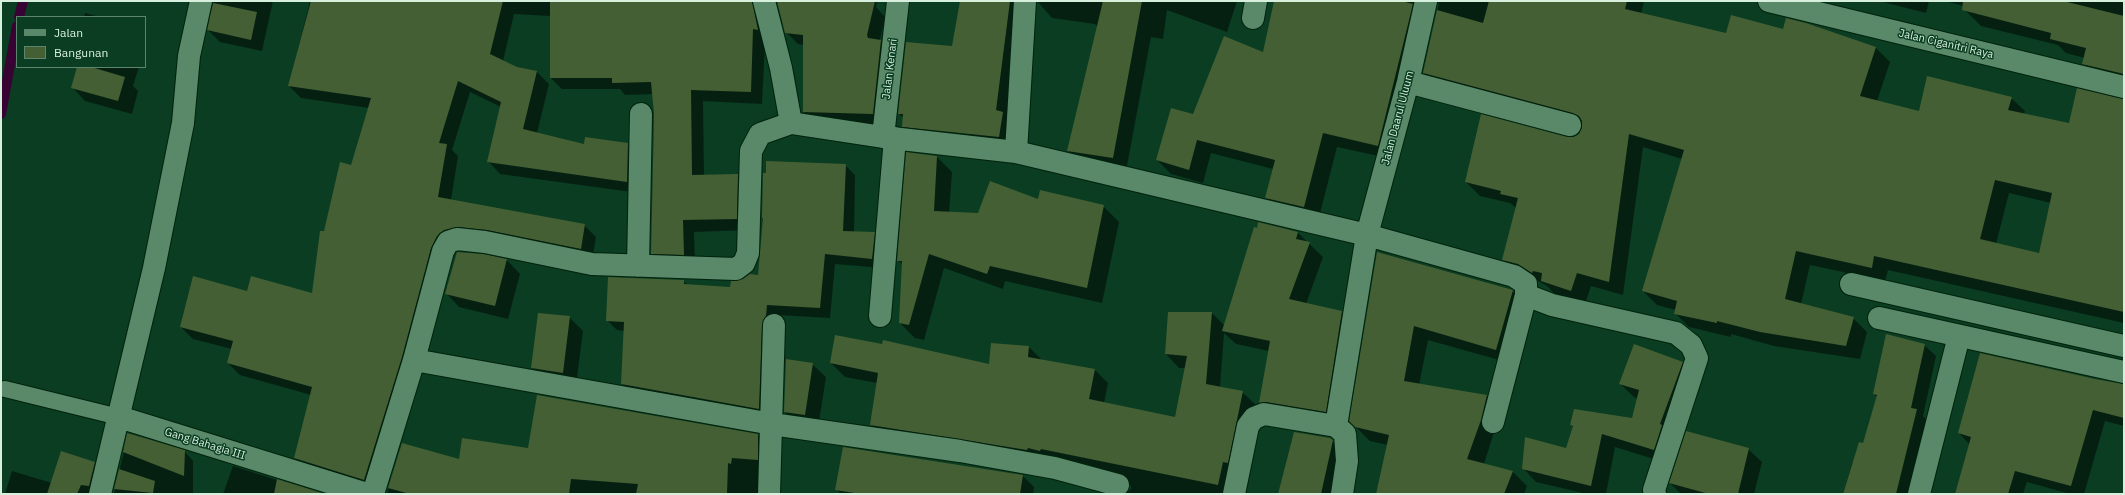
<!DOCTYPE html>
<style>
body{margin:0}
#map{position:relative;width:2125px;height:495px;overflow:hidden;background:#0a3d21;font-family:"IBM Plex Sans",sans-serif}
canvas{display:block}
.frame{position:absolute;inset:0;border:2px solid #d7f0de;pointer-events:none}
.legend{position:absolute;left:16px;top:16px;width:130px;height:52px;box-sizing:border-box;background:#0a3d21;border:1px solid #5c856d;margin:0;padding:5px 7px;list-style:none;font-size:12px;color:#d7f0de}
.legend li{display:flex;align-items:center;gap:8px;height:20px}
.legend b{width:20px;border:1px solid #5c856d}
</style>
<div id="map">
<canvas width="2125" height="495"></canvas>
<div class="frame"></div>
<ul class="legend">
<li><b style="height:5px;background:#598968"></b>Jalan</li>
<li><b style="height:11px;background:#455f34"></b>Bangunan</li>
</ul>
</div>
<script>
const ctx = document.querySelector('canvas').getContext('2d');
ctx.lineJoin = 'round';
function fill(path, color) { ctx.fillStyle = color; ctx.fill(path, 'evenodd'); }
function trace(path, color, width, dash) { ctx.strokeStyle = color; ctx.lineWidth = width; ctx.lineCap = dash ? 'butt' : 'round'; ctx.setLineDash(dash || []); ctx.stroke(path); }
function write(font, color, halo, rows, align = 'center') {
  ctx.font = font + ' "IBM Plex Sans",sans-serif'; ctx.lineWidth = 3; ctx.setLineDash([]); ctx.textBaseline = 'middle'; ctx.strokeStyle = halo; ctx.fillStyle = color; for (const [text, x, y, turn = 0] of rows) {
    ctx.save(); ctx.translate(x, y); ctx.rotate((+turn || 0) * Math.PI / 180); ctx.textAlign = isNaN(turn) ? turn : align; if (halo) ctx.strokeText(text, 0, 0); ctx.fillText(text, 0, 0); ctx.restore();
  }
}
const shadow = new Path2D(`
 M213 1H273L262 51 220 42 208 30Z
 M310 1H777L767 3 762 104 703 101 704 176 737 175 749 187 748 230 694 232 695 266 664 265 652 253 654 114 653 94 625 95 620 89H562L550 77V16L514 14 503 61 516 68 537 72 549 84 537 133 585 146 627 144 639 156V193L500 174 489 162 501 107 470 92 452 150 458 156 451 200 584 225 596 237 592 260 456 242 376 491 307 470 295 458 311 395 240 375 228 363 232 349 193 339 181 327 247 292 313 294 324 232 352 166 369 108 301 98 289 86Z
 M778 1H877L876 7 885 17 880 40 893 53 885 125 816 124 804 112V45L798 44 786 32Z
 M961 1H1237L1227 32 1167 10 1163 39 1151 37 1126 171 1081 164 1068 151 1098 27 1095 24 1052 18 1038 2 1033 3 1012 150 917 140 903 126 904 118 899 114 953 47Z
 M1275 1H1644L1641 14 1727 34 1784 30 1787 19 1876 48 1890 62 1877 101 1920 112 2011 98 2025 111 2024 115 2069 124 2124 100V323L1888 270 1885 281 1810 265 1801 304 1853 318 1867 332 1860 359 1774 346 1731 334V337L1689 327 1675 313 1676 310 1657 305 1643 291 1682 159 1643 147 1623 295 1591 286 1585 304 1556 295 1547 286 1533 278 1517 273 1503 259 1516 208 1510 203 1480 196 1466 182 1567 138H1574L1580 134 1583 125 1438 87 1424 73 1439 3H1436L1392 159 1337 147 1318 221 1280 212 1266 198 1273 169 1211 153 1203 183 1171 174 1157 160 1194 115 1264 53ZM2009 193 2051 203 2039 254 1996 244Z
 M1879 1H1929L1926 13Z
 M1945 1H2124V85L2099 79 2084 64 2085 58 2066 53 2058 45 1981 26 1966 11 1967 7Z
 M85 13 99 17H84Z
 M78 67H139L133 86 138 91 132 114 85 101 72 87Z
 M937 157 952 172 949 213 979 214 1039 201 1103 206 1119 222 1102 303 1005 281 1003 289 944 268 924 340 915 338 900 323 903 265 898 260Z
 M845 165 855 175 854 232 874 233 884 244 882 268 835 264 830 318 777 315 769 419 632 394 622 384 625 331 617 330 607 320 683 281 688 285 731 288 759 276Z
 M1297 232 1323 257 1306 304 1341 312 1355 326 1339 424 1273 416 1260 402 1269 351 1236 344 1224 333 1220 387 1242 392 1256 405 1241 476 1232 494H1126L1131 489V486L1106 478 884 439 871 425 877 383 845 377 831 363 990 365 1029 347 1042 360 1095 370 1108 383 1104 403 1176 418 1186 368H1179L1166 354 1211 312 1224 325Z
 M1378 253 1512 291 1526 305 1510 363 1428 340 1419 385 1487 396 1501 410 1484 464 1513 472 1527 486 1524 494H1377L1388 445 1370 441 1355 426Z
 M507 260 520 274 508 319 459 307 446 293Z
 M569 317 583 331 576 385 546 381 532 368Z
 M1924 345 1936 356 1923 416 1928 422 1911 494H1843L1852 464 1864 444 1877 397 1874 394Z
 M1682 363 1695 376 1667 463 1615 447 1606 494H1587L1536 482 1523 468 1567 449 1573 427 1571 425 1633 419 1638 399 1634 397 1620 384Z
 M812 364 826 377 818 428 798 425 785 412Z
 M2094 380 2124 385V426L2105 421 2084 494H2070L2027 482 2023 494H1956L1970 445 1959 433Z
 M128 434 184 451 193 461V494H114Z
 M758 435 768 446 767 494H387L402 445 460 460 529 449Z
 M1330 439 1344 452 1337 494H1279Z
 M1748 449 1762 462 1754 494H1681L1670 483Z
 M94 463 103 472 99 494H5L12 471 52 483Z
 M233 466 321 494H223Z
 M1023 476 1034 487 1033 494H841L837 490Z`);
const stream = new Path2D(`
 M19 17 23 1
 M1 114 17 26`);
const building = new Path2D(`
 M311 1H503L490 54 517 67 537 71 523 129 584 144 585 137 628 143 627 182 487 162 501 102 458 81 439 143 447 144 438 197 585 224 581 249 487 230 458 227 444 230 437 236 431 248 402 357 364 480 294 458 312 387 227 363 233 341 180 327 193 276 247 291 251 276 312 293 320 231H324L340 162 351 165 371 98 288 86Z
 M550 1H752L758 30 753 29 751 92 691 90 692 175 738 174 737 219 683 220 684 255 651 254 654 114 651 82 612 83V78H550Z
 M777 1H875L867 35 868 38 881 40 873 114 803 112V35L785 33Z
 M960 1H1010L996 110 1003 112 999 137 902 127 903 114H898L906 42 952 46Z
 M1103 1H1142L1113 158 1067 151Z
 M1274 1H1401L1413 4 1378 146 1323 133 1304 207 1265 198 1275 160 1197 140 1189 170 1156 160 1171 108 1193 114 1224 36 1263 52Z
 M1489 1H1627L1625 9 1726 33 1731 15 1783 29 1786 18 1806 23 1876 47 1860 96 1919 111 1927 76 2012 97 2008 110 2069 123 2077 88 2124 99V312L1874 256 1872 268 1796 251 1785 299 1854 317 1846 346 1760 332 1717 321V323L1674 314 1677 301 1642 291 1684 150 1629 134 1609 282 1577 273 1571 291 1541 281 1542 273 1533 271 1532 273 1518 264 1502 260 1518 198 1500 194 1501 191 1465 182 1481 114 1567 137H1574L1579 134 1582 128V121L1579 116 1573 113 1423 73 1437 10 1483 23ZM1995 180 2052 193 2039 253 1980 239Z
 M1963 1H2063L2124 16V74L2082 64 2086 48 2050 39 2051 33 1962 10Z
 M213 3 257 12 251 40 207 30Z
 M77 67H91L125 77 118 101 71 88Z
 M906 152 937 156 934 211 978 213 990 181 1038 199 1040 190 1104 205 1087 288 990 266 987 274 929 254 909 325 899 323 902 261H897Z
 M766 161 846 164 843 231 875 232 872 259 825 254 820 308 767 305 766 316 762 325 759 409 621 384 624 322 606 321 608 277 684 280V284L730 287 731 281 743 279 750 274 758 275 763 218H762L763 173H766Z
 M1258 222 1298 232 1296 239 1310 242 1289 299 1342 311 1326 412 1266 402 1259 403 1270 341 1222 331 1254 227 1257 228Z
 M457 252 483 254 507 259 495 306 445 294Z
 M1377 252 1513 290 1496 350 1414 326 1404 381 1487 395 1481 420 1467 459 1513 471 1504 494H1376L1389 435 1355 427 1349 421Z
 M1168 312H1212L1206 384 1243 391 1228 463 1223 462 1218 485 1041 449 1040 451 1028 448 1027 450 870 425 878 373 830 363 835 335 882 344 883 340 989 364 991 343 1029 346 1028 357 1095 369 1089 399 1175 417 1187 356 1165 354Z
 M538 313 570 316 563 373 531 368Z
 M1886 334 1925 344 1911 408 1917 409 1896 494H1843L1859 442 1863 443 1877 395 1873 394Z
 M1634 344 1683 362 1660 424 1662 425 1654 450 1602 434 1591 486 1522 469 1525 437 1566 448 1573 426 1570 425 1574 409 1632 418 1639 390 1619 384Z
 M1980 353 2095 379 2124 384V418L2093 410 2071 486 2015 471 2008 494H1955L1971 437 1958 433Z
 M786 359 813 363 805 415 784 412Z
 M537 395 758 434V460L732 458 731 464 728 463 727 494H636L638 484 571 479 569 494H410L388 488 402 443 459 459 462 438 528 448Z
 M1686 431 1749 448 1738 494H1709L1669 483Z
 M1294 432 1330 438 1333 440 1321 494H1278Z
 M127 433 185 450 184 476 123 452Z
 M843 447 1023 475 1020 494H861L835 490Z
 M61 451 95 462 89 486 81 485 77 494H47Z
 M119 469 155 481 153 493 114 489Z
 M277 479 325 494H274Z`);
const service = new Path2D(`
 M5 389 119 417`);
const minor = new Path2D(`
 M1253 18 1256 1
 M1408 82 1570 125
 M791 123 883 137 1016 152 1367 235 1514 276 1526 284V295L1493 422
 M883 137 898 1
 M1016 152 1025 1
 M638 266 641 114
 M1851 284 2124 346
 M1526 295 1552 305 1676 333 1691 345 1697 358 1654 490 1655 494
 M880 316 895 138
 M1879 318 2124 372
 M414 360 772 424 960 451 1055 468 1118 485
 M119 417 367 494
 M1336 426 1367 235 1408 82 1426 1
 M100 494 154 268 183 123 189 56 201 1
 M373 494 414 360 443 251 448 242 457 239 485 242 592 264 736 269 744 263 748 253 751 151 760 134 791 123 781 68 764 1
 M769 494 774 325
 M1234 494 1248 426 1254 418 1264 414 1336 426 1345 434 1347 461 1342 494
 M1919 494 1959 336`);
const tertiary = new Path2D(`
 M1769 1 2124 87`);
const streetNames = [
 ["Jalan Ciganitri Raya",1946,44,13],
 ["Jalan Kenari",890,69,-83],
 ["Jalan Daarul Uluum",1398,118,-75],
 ["Gang Bahagia III",205,444,17]
];
fill(shadow, '#0007');
trace(stream, '#380332', 10);
fill(building, '#455f34');
trace(service, '#00220d', 18);
trace(minor, '#00220d', 24);
trace(tertiary, '#00220d', 24);
trace(service, '#598968', 16);
trace(minor, '#598968', 22);
trace(tertiary, '#598968', 22);
write('11px', '#d7f0de', '#0a3d21', streetNames);
</script>
